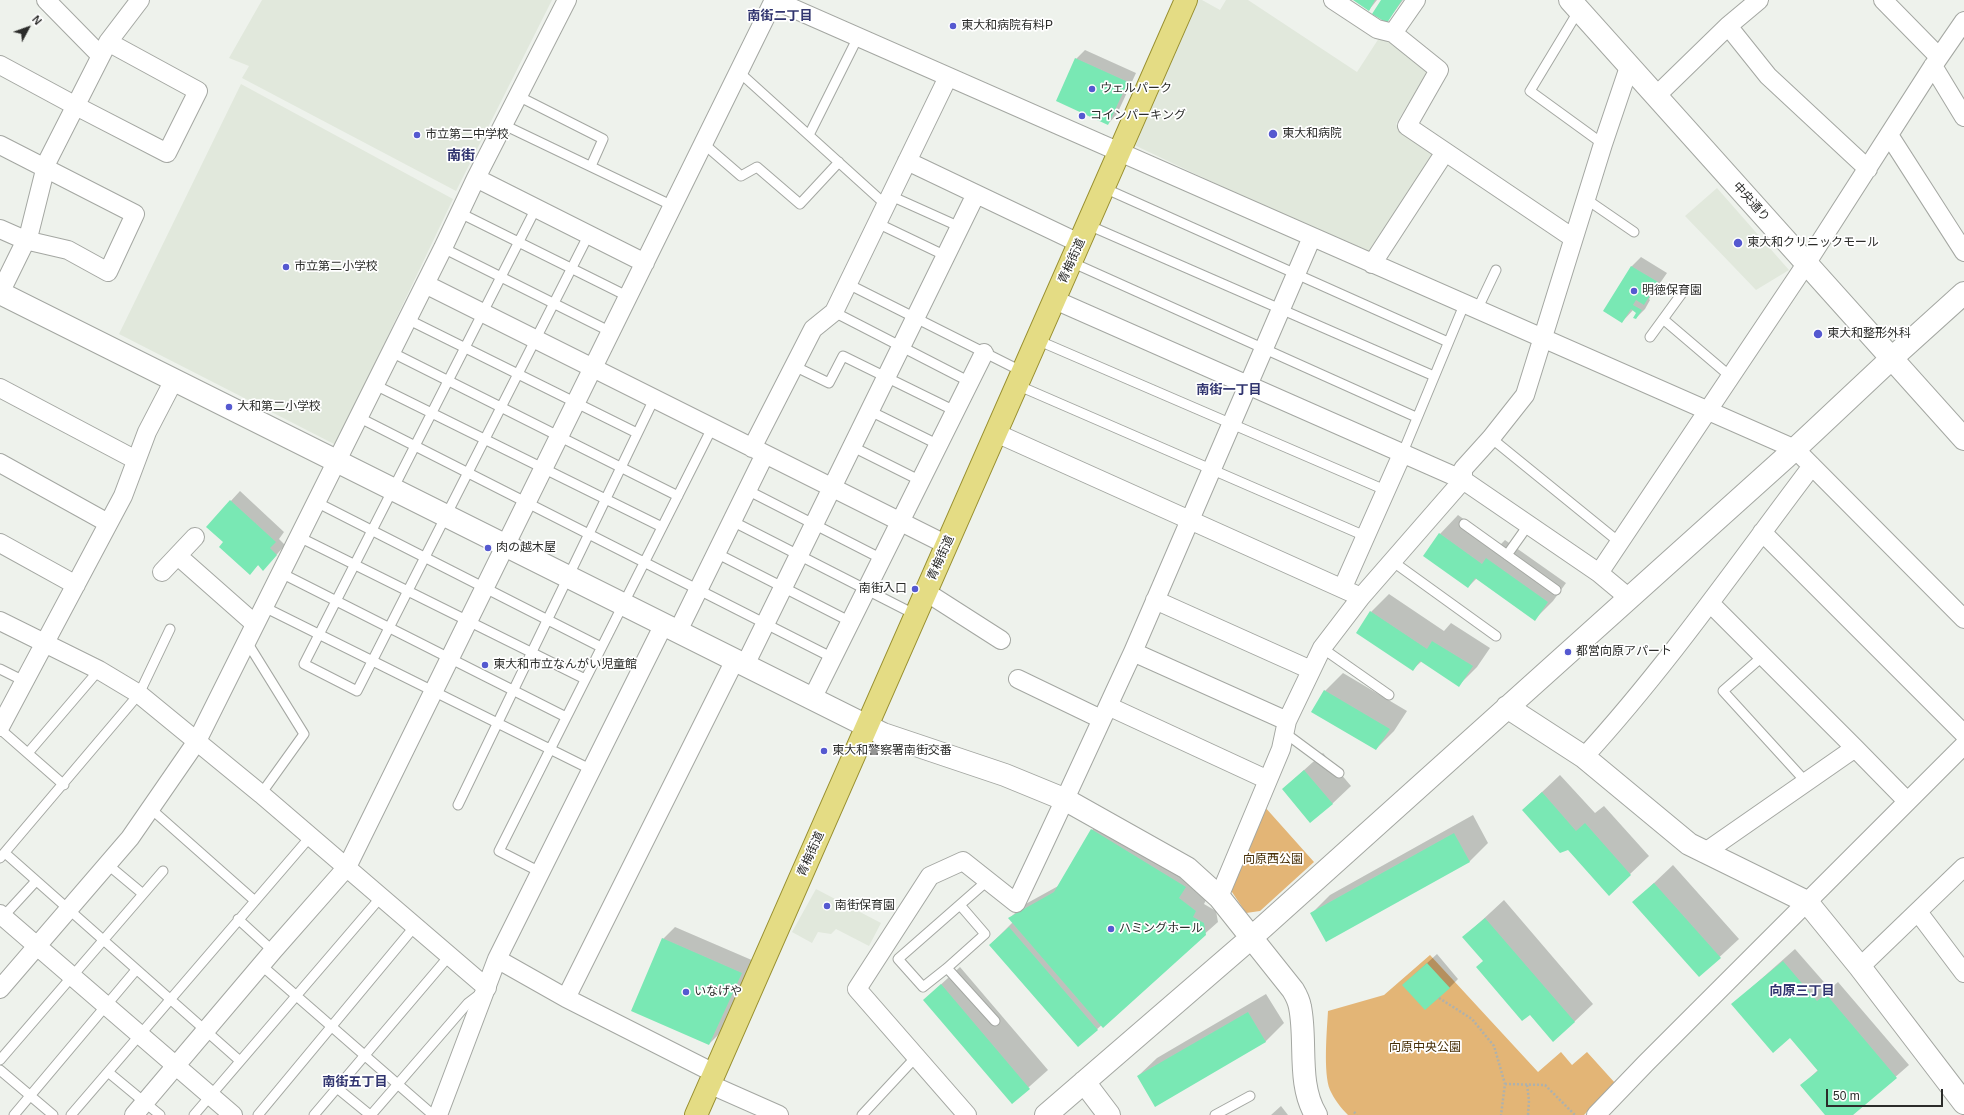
<!DOCTYPE html>
<meta charset="utf-8">
<style>
body{margin:0}
#map{position:relative;width:1964px;height:1115px;overflow:hidden;background:#eef2ec;font-family:Arial,sans-serif}
canvas{display:block}
.north{position:absolute;left:8px;top:8px;width:40px;height:40px;-webkit-text-stroke:3px #fff;paint-order:stroke;rotate:49deg;font-size:11px;font-weight:700;line-height:16px;text-align:center;color:#2b2c2a}
.north::after{content:'';display:block;margin:auto;width:14px;height:18px;background:#2b2c2a;clip-path:polygon(50% 0,100% 100%,50% 72%,0 100%)}
.scale{position:absolute;left:1826px;top:1089px;width:117px;height:18px;box-sizing:border-box;border:2px solid #2b2c2a;border-top:0;padding-left:5px;font-size:12px;line-height:14px;white-space:nowrap;color:#2b2c2a;-webkit-text-stroke:3px #fff;paint-order:stroke}
</style>
<div id="map">
<canvas width="1964" height="1115"></canvas>
<div class="north">N</div>
<div class="scale">50 m</div>
</div>
<script>
const ctx = document.querySelector('canvas').getContext('2d');
ctx.lineJoin = 'round';
function fill(path, color) { ctx.fillStyle = color; ctx.fill(path, 'evenodd'); }
function trace(path, color, width, dash) { ctx.strokeStyle = color; ctx.lineWidth = width; ctx.lineCap = dash ? 'butt' : 'round'; ctx.setLineDash(dash || []); ctx.stroke(path); }
function write(font, color, halo, rows, align = 'center') {
  ctx.font = font + ' Arial,"Noto Sans JP",sans-serif'; ctx.lineWidth = 3.5; ctx.setLineDash([]); ctx.textBaseline = 'middle'; ctx.strokeStyle = halo; ctx.fillStyle = color; for (const [text, x, y, turn = 0] of rows) {
    ctx.save(); ctx.translate(x, y); ctx.rotate((+turn || 0) * Math.PI / 180); ctx.textAlign = isNaN(turn) ? turn : align; if (halo) ctx.strokeText(text, 0, 0); ctx.fillText(text, 0, 0); ctx.restore();
  }
}
const built = new Path2D(`
 M262 0H552L456 191 242 78 249 66 229 58Z
 M1196 0H1202L1220 10 1226 0H1248L1357 72 1381 35 1430 68 1396 124 1435 151 1366 255 1130 143Z
 M241 84 453 199 336 445 119 334Z
 M1717 188 1789 270 1756 290 1685 216Z
 M816 889 881 923 869 946 836 929 831 934 818 932 812 943 792 932Z`);
const green = new Path2D(`
 M1264 806 1314 862 1260 911 1246 913 1230 889Z
 M1430 955 1538 1072 1561 1052 1572 1065 1587 1052 1615 1083 1584 1115H1348C1341 1108 1334 1099 1330 1090 1323 1073 1327 1030 1328 1011L1384 995Z`);
const shadow = new Path2D(`
 M1354 0H1377L1369 10Z
 M1382 0H1403L1387 21Z
 M1085 50 1136 73 1117 114 1108 124 1076 59Z
 M1641 257 1667 273 1649 299 1650 300 1645 309 1636 318 1638 312 1633 310 1622 322 1604 311 1632 266Z
 M240 491 284 532 279 539 285 545 272 560 258 565 250 573 225 542 207 527Z
 M1458 515 1500 545 1505 540 1566 583 1553 601 1535 619 1477 578 1468 587 1425 555 1440 534Z
 M1389 594 1444 631 1451 623 1490 648 1477 667 1459 685 1422 661 1413 669 1371 612Z
 M1343 673 1407 711 1394 731 1376 749 1325 691Z
 M1323 753 1351 786 1332 804 1283 789Z
 M1560 775 1595 813 1604 806 1649 856 1609 894 1568 848 1523 810Z
 M1473 815 1488 843 1470 861 1327 940 1312 913 1330 895Z
 M1104 818 1197 874 1207 898 1204 904 1216 911 1218 922 1078 1046 990 945 1013 922 1010 918 1022 906 1060 885 1092 830Z
 M1673 865 1739 939 1699 976 1634 902Z
 M1504 900 1593 1004 1574 1022 1530 1013 1464 937Z
 M675 927 754 961 721 1032 709 1044 663 939Z
 M1795 949 1830 989 1838 982 1909 1065 1852 1115H1827L1801 1086 1818 1070 1790 1037 1733 1004Z
 M1437 954 1458 979 1449 988 1403 985Z
 M960 967 1048 1070 1012 1102 924 1000Z
 M1266 994 1284 1023 1265 1042 1138 1076 1157 1058Z
 M1281 1106 1288 1115H1271Z`);
const building = new Path2D(`
 M1353 0H1375L1369 11Z
 M1381 0H1402L1387 23 1372 14Z
 M1075 58 1128 82 1108 125 1056 101Z
 M1631 266 1658 282 1644 305 1636 300 1633 305 1642 310 1636 319 1633 318 1636 313 1631 309 1622 323 1603 311Z
 M230 500 276 542 270 548 277 555 263 571 258 565 250 575 219 547 223 542 206 527Z
 M1439 533 1482 564 1486 558 1548 602 1535 621 1475 578 1468 588 1423 556Z
 M1370 611 1427 649 1432 641 1473 666 1459 687 1420 661 1413 671 1356 633Z
 M1324 690 1390 729 1376 750 1311 712Z
 M1304 770 1333 804 1310 823 1282 789Z
 M1542 792 1576 831 1585 823 1631 875 1609 896 1568 850 1560 853 1522 810Z
 M1091 829 1186 887 1179 898 1196 911 1193 917 1204 923 1206 935 1103 1028 1008 918 1054 892Z
 M1454 833 1470 862 1326 942 1310 913Z
 M1654 883 1721 958 1699 977 1632 902Z
 M1485 918 1575 1022 1553 1042 1530 1015 1522 1021 1476 967 1483 961 1462 937Z
 M1009 927 1098 1030 1078 1047 989 945Z
 M662 938 742 973 709 1045 631 1011Z
 M1783 961 1817 1001 1826 994 1897 1078 1853 1115H1825L1800 1085 1818 1071 1790 1038 1773 1053 1731 1004Z
 M1427 963 1450 988 1425 1010 1402 985Z
 M941 984 1030 1089 1012 1104 923 1000Z
 M1248 1012 1266 1042 1155 1107 1137 1076Z`);
const path = new Path2D(`
 M1439 998 1472 1019 1494 1046 1505 1084 1501 1115
 M1505 1084 1545 1085 1575 1115
 M1527 1085 1529 1100 1528 1115
 M1354 1112 1357 1115`);
const service = new Path2D(`
 M1579 10 1530 91 1603 144
 M739 72 886 205
 M518 96 603 139 591 166
 M504 125 673 206
 M809 135 858 37
 M704 144 741 176 757 167 800 204 839 162
 M1104 188 1448 342
 M891 196 960 227
 M1586 199 1634 232
 M536 208 304 664 357 691 589 234
 M460 213 629 297
 M877 223 946 256
 M1088 225 1434 376
 M443 248 611 332
 M1071 262 1416 417
 M848 284 1023 372
 M1477 310 1496 270
 M834 312 970 382
 M407 319 637 433
 M1663 319 1731 377
 M1650 337 1685 289
 M1037 340 1385 490
 M391 352 678 496
 M794 366 829 383 843 356 955 411
 M375 385 662 527
 M1017 385 1365 536
 M870 411 939 445
 M358 417 833 658
 M1491 438 1619 542
 M853 447 921 481
 M1403 452 1464 305
 M747 490 882 559
 M316 502 601 647
 M732 521 916 615
 M1464 524 1556 590
 M299 537 585 679
 M716 553 851 622
 M1507 555 1529 524
 M1392 561 1496 636
 M281 573 566 717
 M264 607 592 770
 M247 642 304 734 261 794
 M1322 648 1389 695
 M1763 656 1723 691 1806 782
 M0 669 24 681
 M0 729 64 785
 M1285 733 1339 773
 M28 753 99 670
 M458 805 654 399
 M150 808 255 901
 M5 853 240 1061
 M0 858 139 694 170 629
 M107 864 143 894
 M542 873 499 851 712 428
 M960 905 985 934 947 968 923 987 898 959 987 881
 M2 918 36 881
 M238 919 273 951
 M261 965 433 1115
 M947 968 995 1021
 M0 1060 163 871
 M0 1070 53 1115
 M108 1072 160 1115
 M337 1088 370 1115
 M14 1115 136 970
 M71 1115 310 837
 M194 1115 381 897
 M258 1115 415 926
 M314 1115 450 955
 M371 1115 468 1003 481 993
 M862 1115 915 1058
 M1215 1115 1250 1096`);
const minor = new Path2D(`
 M46 0 101 56
 M1333 0 1377 29 1393 33 1439 70 1407 126 1573 238
 M1883 0 1939 57
 M1728 26 1768 76 1868 169
 M1393 33 1416 0
 M0 65 76 106 167 153 198 91 108 42
 M1933 66 1964 117
 M1656 96 1728 26 1759 0
 M1889 135 1964 252
 M0 145 135 214 108 272 68 250 25 240 0 229
 M907 161 1079 243
 M476 178 645 263
 M1372 264 1445 152
 M425 284 947 545
 M0 293 29 234 47 162 108 42 140 0
 M1055 300 1463 480 1599 573 1629 598
 M0 388 136 460
 M996 433 1361 597
 M752 448 813 329 834 312 948 77
 M0 463 108 523
 M1762 532 1964 734
 M0 543 76 585
 M178 556 255 624
 M162 572 195 537
 M1599 573 1806 264 1933 66 1964 21
 M1343 587 1403 452
 M926 592 1001 640
 M1155 600 1311 670
 M1711 604 1855 748 1907 801
 M0 621 99 670 139 694 261 794 487 988
 M678 631 765 454
 M1133 652 1287 721
 M745 665 976 194
 M1018 679 1101 719
 M812 699 984 353
 M1108 706 1268 780
 M0 727 123 496 147 432 174 380
 M1584 757C1668 665 1737 565 1812 466
 M1704 853 1855 748
 M1219 897 1281 749 1287 721 1322 648 1361 597 1463 480V469L1491 438 1525 395 1603 144 1629 67
 M1918 912 1964 973
 M0 914 233 1115
 M497 959 566 998 714 1073
 M1860 967 1964 867
 M0 989 130 838 197 741 443 248 476 178 567 0
 M566 998 735 660
 M709 1084 779 1115
 M134 1115 273 951 347 867 774 0 1795 449 1964 619
 M438 1115 497 959 664 624
 M967 1115 857 989 930 876 963 861 1016 903C1056 820 1094 736 1133 652L1312 237
 M1596 1115 1646 1063 1964 745`);
const tertiary = new Path2D(`
 M1570 0 1964 439
 M0 293 867 726 883 734 1005 775 1066 800 1187 868 1219 897 1293 990C1296 995 1299 1001 1300 1007 1307 1041 1297 1084 1316 1115
 M1507 707 1584 757 1689 844 1807 902 1860 967 1964 1103
 M1084 1082 1109 1115
 M1046 1115 1251 938 1795 449 1892 358 1964 293`);
const primary = new Path2D(`
 M696 1115 1186 0`);
const markers = [
 [953,26,4,"#5559d0"],
 [1092,89,4,"#5559d0"],
 [1082,116,4,"#5559d0"],
 [1273,134,5,"#5559d0"],
 [417,135,4,"#5559d0"],
 [1738,243,5,"#5559d0"],
 [286,267,4,"#5559d0"],
 [1634,291,4,"#5559d0"],
 [1818,334,5,"#5559d0"],
 [229,407,4,"#5559d0"],
 [488,548,4,"#5559d0"],
 [915,589,4,"#5559d0"],
 [1568,652,4,"#5559d0"],
 [485,665,4,"#5559d0"],
 [824,751,4,"#5559d0"],
 [827,906,4,"#5559d0"],
 [1111,929,4,"#5559d0"],
 [686,992,4,"#5559d0"]
];
const poiNames = [
 ["東大和病院有料P",961,26],
 ["ウェルパーク",1100,89],
 ["コインパーキング",1090,116],
 ["東大和病院",1282,134],
 ["市立第二中学校",425,135],
 ["東大和クリニックモール",1747,243],
 ["市立第二小学校",294,267],
 ["明徳保育園",1642,291],
 ["東大和整形外科",1827,334],
 ["大和第二小学校",237,407],
 ["肉の越木屋",496,548],
 ["南街入口",907,589,"right"],
 ["都営向原アパート",1576,652],
 ["東大和市立なんがい児童館",493,665],
 ["東大和警察署南街交番",832,751],
 ["南街保育園",835,906],
 ["ハミングホール",1119,929],
 ["いなげや",694,992]
];
const streetNames = [
 ["中央通り",1751,202,48],
 ["青梅街道",1072,261,-66],
 ["青梅街道",941,558,-66],
 ["青梅街道",811,854,-66]
];
const parkNames = [
 ["向原西公園",1273,860],
 ["向原中央公園",1425,1048]
];
const neighbourhoodNames = [
 ["南街二丁目",780,16],
 ["南街一丁目",1229,390],
 ["向原三丁目",1802,991],
 ["南街五丁目",355,1082]
];
const quarterNames = [
 ["南街",461,156]
];
fill(built, '#e1e8dc');
fill(green, '#e3b576');
fill(shadow, '#0003');
fill(building, '#79e8b4');
trace(service, '#a4a7a2', 11);
trace(minor, '#a4a7a2', 20);
trace(tertiary, '#a4a7a2', 24);
trace(primary, '#988f2f', 24);
trace(path, '#aeb1ad', 2.5, [2, 2]);
trace(service, '#fff', 9);
trace(minor, '#fff', 18);
trace(tertiary, '#fff', 22);
trace(primary, '#e4dc84', 22);
for (const [x, y, r, color] of markers) { const dot = new Path2D(); dot.arc(x, y, r, 0, 2 * Math.PI); ctx.fillStyle = color; ctx.fill(dot); trace(dot, '#fff', 1.5); }
write('12px', '#2b2c2a', '#fff', poiNames, 'left');
write('12px', '#2b2c2a', '#fff', streetNames);
write('12px', '#462e06', '#fff', parkNames);
write('bold 13px', '#30346f', '#fff', neighbourhoodNames);
write('bold 14px', '#30346f', '#fff', quarterNames);
</script>
